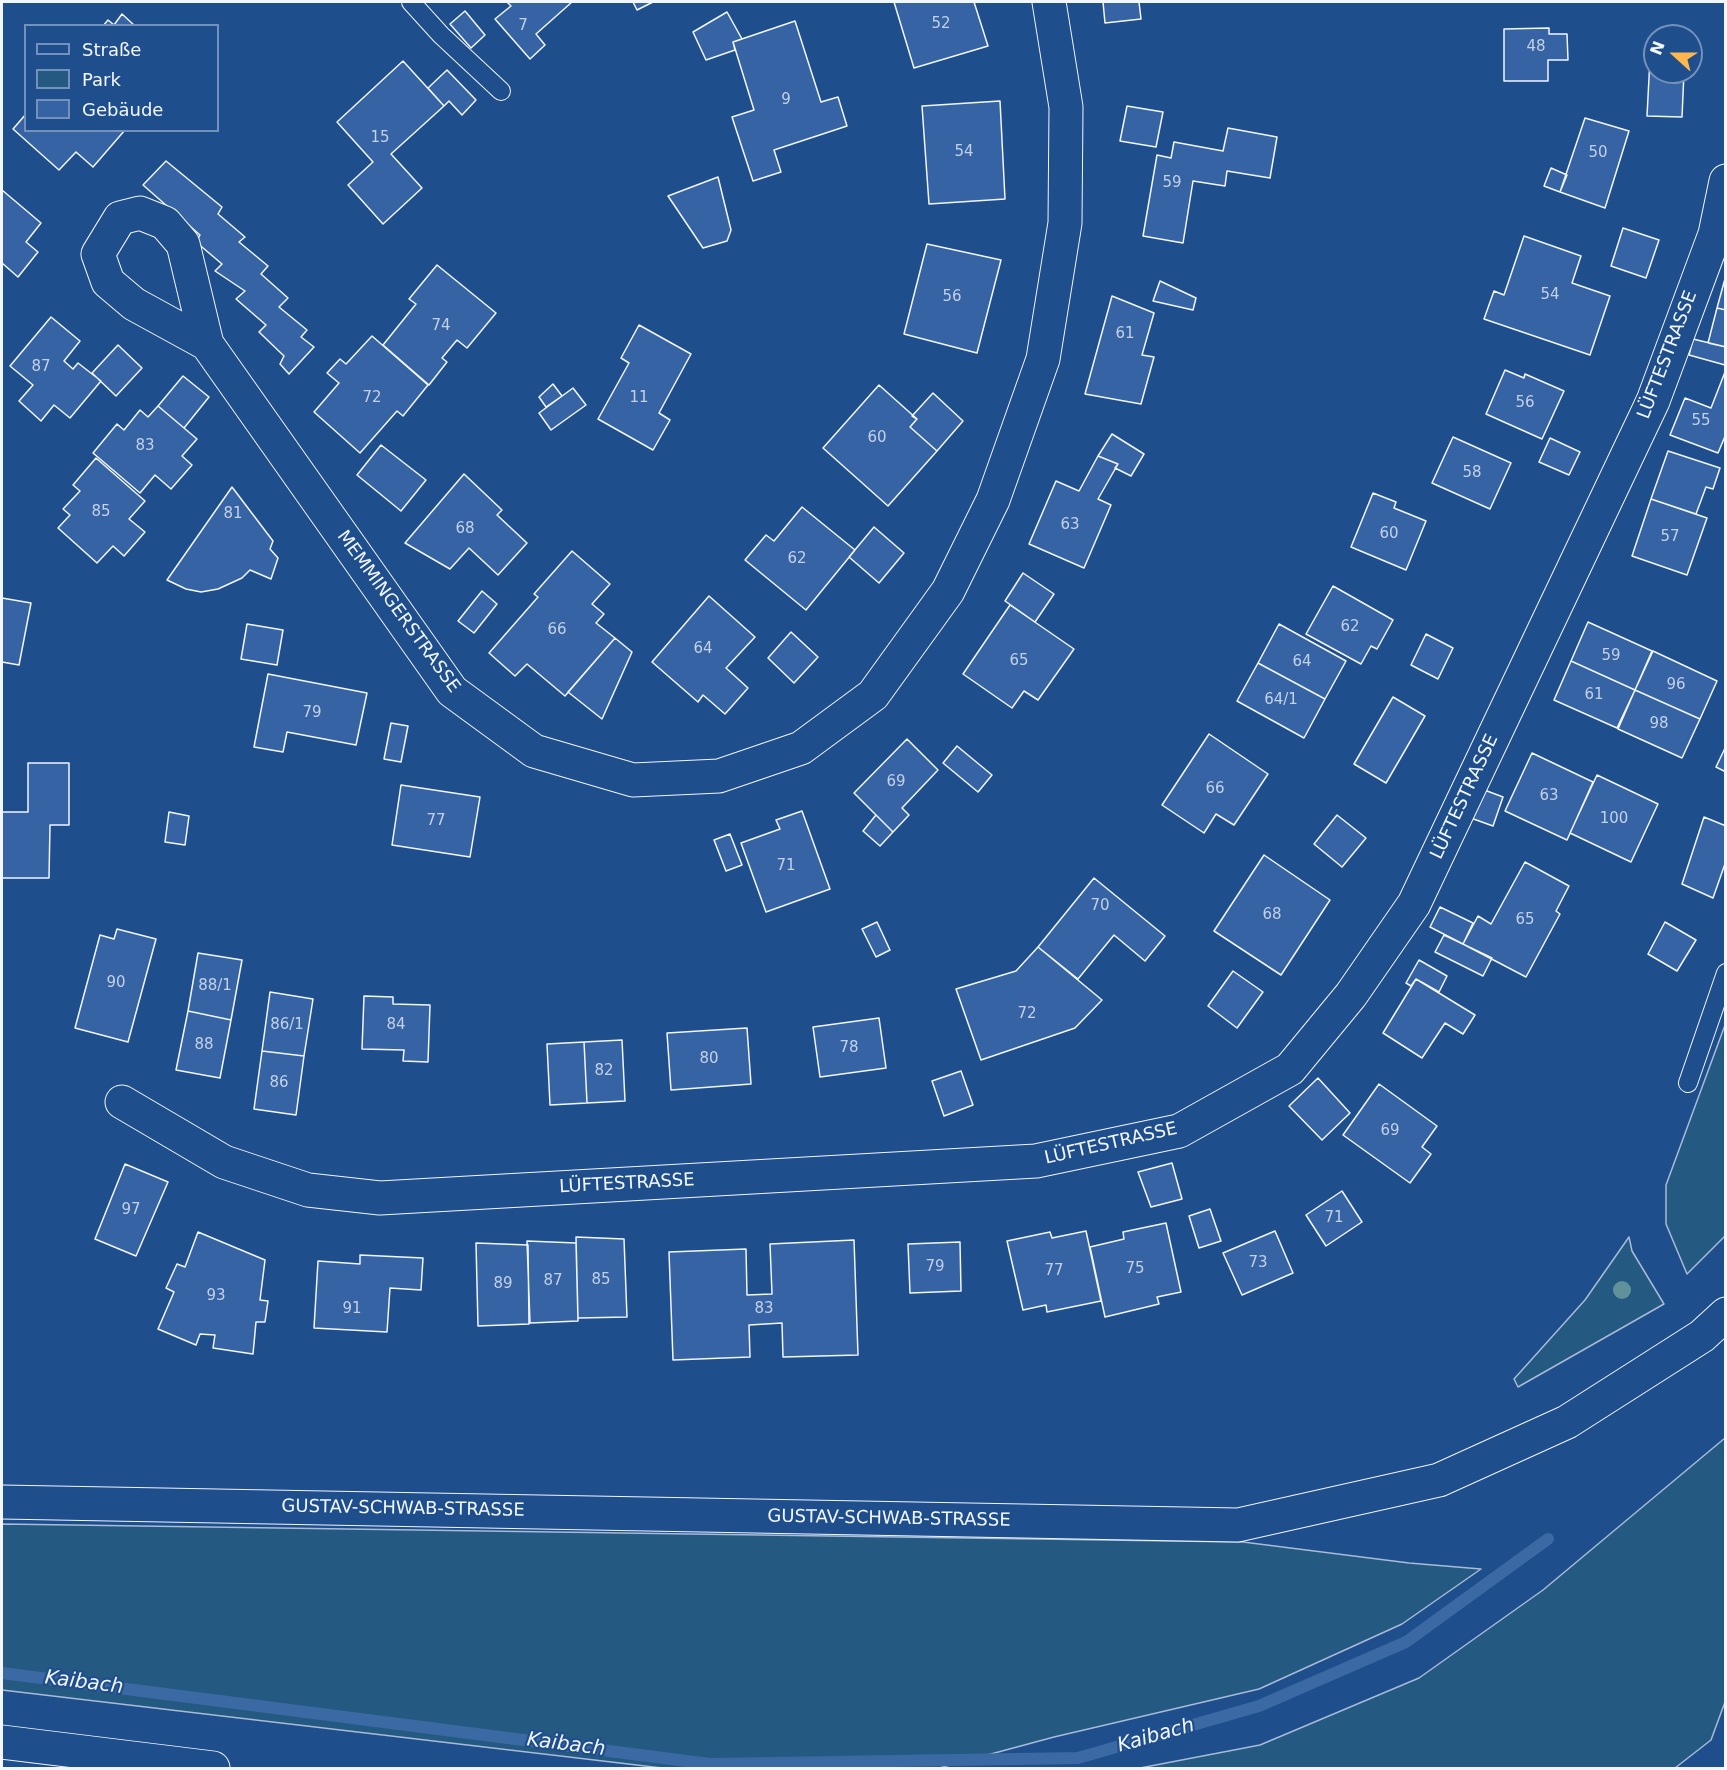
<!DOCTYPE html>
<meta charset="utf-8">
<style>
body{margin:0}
#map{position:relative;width:1727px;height:1770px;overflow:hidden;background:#1f4e8c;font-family:"DejaVu Sans",sans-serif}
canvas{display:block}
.frame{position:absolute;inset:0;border:3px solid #f2f6ff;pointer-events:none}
.legend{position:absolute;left:24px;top:24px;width:195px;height:108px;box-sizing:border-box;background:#1f4e8c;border:2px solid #7391ba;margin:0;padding:8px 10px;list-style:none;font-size:18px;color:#f2f6ff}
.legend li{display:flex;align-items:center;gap:12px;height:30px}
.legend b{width:30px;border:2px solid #7391ba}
.north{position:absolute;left:1643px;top:24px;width:60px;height:60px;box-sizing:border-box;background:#1f4e8c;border:2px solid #7391ba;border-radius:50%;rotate:291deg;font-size:16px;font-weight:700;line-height:24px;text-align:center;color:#f2f6ff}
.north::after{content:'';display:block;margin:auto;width:21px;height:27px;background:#ffb74d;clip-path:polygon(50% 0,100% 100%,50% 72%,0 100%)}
</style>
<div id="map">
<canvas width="1727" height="1770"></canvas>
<div class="frame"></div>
<ul class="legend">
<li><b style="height:8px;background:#1f4e8c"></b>Straße</li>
<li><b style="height:16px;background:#245a82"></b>Park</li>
<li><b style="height:16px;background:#3563a3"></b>Gebäude</li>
</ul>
<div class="north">N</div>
</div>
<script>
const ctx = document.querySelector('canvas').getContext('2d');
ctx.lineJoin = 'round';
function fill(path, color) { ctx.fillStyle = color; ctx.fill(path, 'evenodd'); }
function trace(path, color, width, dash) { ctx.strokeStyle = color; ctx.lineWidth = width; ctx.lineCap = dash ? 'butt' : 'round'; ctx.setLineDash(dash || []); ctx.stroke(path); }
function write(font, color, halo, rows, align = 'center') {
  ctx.font = font + ' "DejaVu Sans",sans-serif'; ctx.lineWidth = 4.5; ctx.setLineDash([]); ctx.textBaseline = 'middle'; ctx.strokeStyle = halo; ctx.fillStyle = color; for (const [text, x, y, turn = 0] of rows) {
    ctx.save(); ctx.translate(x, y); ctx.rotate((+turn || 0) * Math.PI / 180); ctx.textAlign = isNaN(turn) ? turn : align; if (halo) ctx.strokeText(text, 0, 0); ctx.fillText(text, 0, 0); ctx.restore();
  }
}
const green = new Path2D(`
 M1725 1025V1236L1687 1274 1666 1224V1185Z
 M1629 1237 1632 1251 1664 1304 1518 1387 1514 1379 1585 1300Z
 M1725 1438V1702L1711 1740 1675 1768H1140L1260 1745 1419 1678 1543 1590Z
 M2 1524 1243 1542 1409 1563 1481 1569 1402 1624 1259 1689 1054 1737 939 1768H662L2 1690Z`);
const stream = new Path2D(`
 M2 1673 710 1764 1078 1758 1259 1706 1406 1642 1548 1539`);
const building = new Path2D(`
 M507 2H572L536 34 545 45 530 59 495 19 511 6Z
 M633 2H653L637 10Z
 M894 2H974L988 46 914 68Z
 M1103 2H1139L1141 19 1105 23Z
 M465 11 485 35 471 48 450 24Z
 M727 12 742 39 733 42 735 50 706 60 693 32Z
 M122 14 135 26H103L108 20 114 25Z
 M795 21 821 102 838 97 847 126 774 150 781 172 753 181 732 117 754 110 733 42Z
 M1549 28V34H1567L1568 60H1548V81H1504V29Z
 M1651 40H1655V72H1684L1682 117 1647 116Z
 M403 61 444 106 391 154 422 188 383 224 348 185 373 162 337 122Z
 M447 70 476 100 462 115 449 101 444 106 428 88Z
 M1000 101 1005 199 929 204 922 106Z
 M1127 106 1163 112 1156 147 1120 141Z
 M26 114V130H125L93 167 76 152 59 170 13 129Z
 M1585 118 1629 131 1605 208 1560 192Z
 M1228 128 1277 137 1270 178 1227 171 1225 186 1193 181 1183 243 1143 236 1157 155 1171 158 1174 142 1223 151Z
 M166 161 222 207 218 214 245 237 239 242 268 266 261 274 288 298 279 307 307 330 301 337 314 347 289 374 280 364 284 356 259 332 266 325 236 299 245 291 215 271 222 264 196 242 200 235 143 185Z
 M1551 168 1567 175 1560 192 1544 186Z
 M718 177 731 230 727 241 703 248 668 196Z
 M2 190 41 223 26 242 38 252 18 277 2 263Z
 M1623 228 1659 240 1646 278 1611 266Z
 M1524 236 1581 256 1572 283 1610 296 1590 355 1484 319 1494 291 1504 295Z
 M927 244 1001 260 977 353 904 334Z
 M437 265 496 313 467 348 457 340 442 358 447 362 429 385 383 345 416 304 409 299Z
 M1726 275V310L1717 308Z
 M1160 281 1196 298 1193 310 1153 301Z
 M1112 296 1154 313 1142 355 1154 357 1141 404 1085 394Z
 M1717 308 1726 310V347L1708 343Z
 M51 317 80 341 64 361 73 369 78 363 101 381 70 418 54 405 41 421 19 401 33 385 10 366Z
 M639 325 691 354 659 413 670 420 653 450 598 419 629 363 621 358Z
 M372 336 428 385 403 416 397 411 360 453 314 412 339 383 327 373 340 359 346 364Z
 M1693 339 1726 347 1725 365 1689 355Z
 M118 345 142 368 116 396 92 373Z
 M1505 370 1524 378 1525 374 1564 391 1542 439 1486 414Z
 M1725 372 1726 434 1718 453 1670 435 1685 398 1711 408Z
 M183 376 209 397 184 428 158 406Z
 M553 384 562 396 546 407 539 397Z
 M879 385 917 419 910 427 937 451 888 506 823 448Z
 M573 388 586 405 551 430 539 413Z
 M933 393 963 421 937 451 910 427 917 419 912 416Z
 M158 406 197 439 182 456 192 465 171 489 155 475 140 493 93 453 117 424 124 430 140 410 148 417Z
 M1112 434 1144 454 1131 476 1115 468 1118 464 1098 456Z
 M1453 437 1511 463 1490 509 1432 483Z
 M1550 438 1580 452 1569 475 1539 462Z
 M381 445 426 480 401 511 357 475Z
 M1668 451 1720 468 1713 489 1706 487 1696 514 1651 499Z
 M1098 456 1118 464 1098 499 1111 505 1084 568 1029 544 1056 481 1079 491Z
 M96 458 145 501 129 519 145 532 124 556 113 546 97 563 58 528 70 515 63 509 80 491 73 485Z
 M464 474 502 510 497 515 527 543 498 575 469 548 450 569 405 543Z
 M232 487 273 541 270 549 278 558 271 579 250 570 242 578 218 589 201 592 186 589 167 580Z
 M1373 493 1396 502 1394 508 1426 521 1406 570 1351 547Z
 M1651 499 1707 518 1687 575 1632 556Z
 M802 507 855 550 806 610 745 560 766 535 774 541Z
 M874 527 904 553 879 583 849 557Z
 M572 551 610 584 592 604 604 614 596 623 615 638 565 696 527 664 515 676 489 653 538 597 534 594Z
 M1023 573 1054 594 1035 622 1005 601Z
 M1333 586 1393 620 1377 649 1371 646 1361 664 1306 634Z
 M482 591 497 604 474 633 458 621Z
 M709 596 755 637 726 668 748 688 725 714 703 695 698 702 652 662Z
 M2 598 31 603 19 665 2 662Z
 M1010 605 1074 649 1038 700 1024 691 1012 708 963 674Z
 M1588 622 1652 651 1635 690 1571 661Z
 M247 624 283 630 277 665 241 659Z
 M1279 624 1346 661 1325 699 1258 663Z
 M791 632 818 657 794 683 768 658Z
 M1426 634 1453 648 1438 679 1411 665Z
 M615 638 632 652 602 719 568 692Z
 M1653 651 1717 681 1700 719 1635 690Z
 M1571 661 1635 690 1617 728 1554 700Z
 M1258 663 1325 699 1304 738 1237 701Z
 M268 674 367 693 356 745 287 732 283 752 254 747Z
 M1635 690 1700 719 1682 758 1618 729Z
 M1393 697 1425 716 1386 783 1354 764Z
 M391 723 408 726 401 762 384 759Z
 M1209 734 1268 774 1234 825 1216 814 1204 833 1162 805Z
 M907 739 938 770 902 808 909 815 893 832 854 793Z
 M957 746 992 775 978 792 943 763Z
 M1726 746V772L1716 767Z
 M1532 753 1593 782 1567 840 1505 811Z
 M28 763H69V825H50L49 878H2V812H28Z
 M1597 775 1658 804 1631 862 1570 833Z
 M401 785 480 797 470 857 392 845Z
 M1479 788 1503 797 1493 826 1468 817Z
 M802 811 830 889 766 912 741 843 780 829 776 820Z
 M169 812 189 816 185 845 165 842Z
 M876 815 893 832 880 846 863 831Z
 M1337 815 1366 838 1342 867 1314 844Z
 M1704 817 1726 826V861L1713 898 1682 884Z
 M730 834 742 865 726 871 714 840Z
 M1264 855 1330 900 1281 975 1214 931Z
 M1525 862 1569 886 1556 911 1560 914 1526 977 1463 944 1478 916 1491 924Z
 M1094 878 1165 936 1145 961 1114 935 1078 979 1038 947Z
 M1440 907 1473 923 1463 944 1430 927Z
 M877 922 890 950 876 957 862 929Z
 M1665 922 1696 940 1677 971 1648 954Z
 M117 929 156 939 128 1042 75 1028 100 935 114 939Z
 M1444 935 1492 958 1483 976 1435 952Z
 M1038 947 1102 1000 1075 1028 981 1060 956 989 1016 971Z
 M198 953 242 960 231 1020 188 1011Z
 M1419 960 1447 976 1439 992 1416 979 1411 986 1406 983Z
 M1233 971 1263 992 1237 1028 1208 1006Z
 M1416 979 1475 1015 1463 1034 1445 1023 1422 1058 1383 1033Z
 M270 992 313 999 304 1056 262 1051Z
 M364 996 393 997V1004L430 1005 428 1062 403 1061 404 1050 362 1049Z
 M188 1011 231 1020 220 1078 176 1070Z
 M879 1018 886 1068 820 1077 813 1027Z
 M747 1028 751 1084 671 1090 667 1033Z
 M622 1040 625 1101 587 1103 584 1042Z
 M584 1042 587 1103 550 1105 547 1044Z
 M262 1051 304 1056 296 1115 254 1109Z
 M961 1071 973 1105 944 1116 932 1081Z
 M1318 1078 1350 1113 1322 1140 1289 1106Z
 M1379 1084 1437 1126 1422 1147 1431 1154 1410 1183 1343 1135Z
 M1172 1163 1182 1199 1151 1207 1138 1172Z
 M125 1164 168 1182 136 1256 95 1239Z
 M1342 1191 1362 1222 1326 1246 1306 1215Z
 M1210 1209 1221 1241 1199 1248 1189 1216Z
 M1166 1223 1181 1292 1157 1297 1159 1304 1105 1317 1090 1247 1124 1239 1123 1232Z
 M1086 1231 1101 1301 1047 1312 1046 1305 1023 1310 1007 1241 1050 1232 1052 1238Z
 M1275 1231 1293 1273 1242 1295 1223 1253Z
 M198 1232 265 1260 260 1300 268 1301 265 1322H256L253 1354 213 1348 215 1335 200 1334 196 1345 158 1329 174 1292 166 1288 177 1264 185 1267Z
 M576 1237 624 1239 627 1317 578 1318Z
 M854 1240 858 1355 783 1357 782 1323 749 1325 750 1357 673 1360 669 1252 746 1249 747 1295 772 1294 770 1244Z
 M527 1241 576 1243 578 1321 530 1323Z
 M960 1242 961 1291 910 1293 908 1244Z
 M476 1243 528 1245 529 1324 478 1326Z
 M360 1255 423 1258 421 1290 390 1288 387 1332 314 1328 318 1261 360 1264Z`);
const lane = new Path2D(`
 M411 2 441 35 501 91
 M1688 1083 1726 973`);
const street = new Path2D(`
 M207 344 134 304 108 282 98 254 120 218 140 213 165 223 183 244 207 344 452 691 534 751 633 780 719 776 801 748 873 695 948 591 993 500 1043 359 1065 223 1066 107 1049 2
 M122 1102 224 1162 308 1190 380 1198 1036 1161 1179 1131 1290 1069 1351 995 1414 904 1653 401 1715 234 1726 181
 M2 1742 213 1768`);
const secondary = new Path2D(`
 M2 1502 1238 1525 1439 1480 1567 1422 1702 1336 1726 1314`);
const trees = [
 [1622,1290]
];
const numberNames = [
 ["52",941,24],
 ["7",523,26],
 ["48",1536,47],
 ["9",786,100],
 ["15",380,138],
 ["54",964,152],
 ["50",1598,153],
 ["59",1172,183],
 ["54",1550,295],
 ["56",952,297],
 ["74",441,326],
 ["61",1125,334],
 ["87",41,367],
 ["72",372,398],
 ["11",639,398],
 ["56",1525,403],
 ["55",1701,421],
 ["60",877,438],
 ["83",145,446],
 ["58",1472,473],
 ["85",101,512],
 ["81",233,514],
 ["63",1070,525],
 ["68",465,529],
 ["60",1389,534],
 ["57",1670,537],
 ["62",797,559],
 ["62",1350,627],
 ["66",557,630],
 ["64",703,649],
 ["59",1611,656],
 ["65",1019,661],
 ["64",1302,662],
 ["96",1676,685],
 ["61",1594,695],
 ["64/1",1281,700],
 ["79",312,713],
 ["98",1659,724],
 ["69",896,782],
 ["66",1215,789],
 ["63",1549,796],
 ["100",1614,819],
 ["77",436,821],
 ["71",786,866],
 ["70",1100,906],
 ["68",1272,915],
 ["65",1525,920],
 ["90",116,983],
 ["88/1",215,986],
 ["72",1027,1014],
 ["86/1",287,1025],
 ["84",396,1025],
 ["88",204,1045],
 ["78",849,1048],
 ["80",709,1059],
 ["82",604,1071],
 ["86",279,1083],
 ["69",1390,1131],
 ["97",131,1210],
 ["71",1334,1218],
 ["73",1258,1263],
 ["79",935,1267],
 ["75",1135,1269],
 ["77",1054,1271],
 ["85",601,1280],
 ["87",553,1281],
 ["89",503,1284],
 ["93",216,1296],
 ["91",352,1309],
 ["83",764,1309]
];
const streetNames = [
 ["LÜFTESTRASSE",1668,355,-69],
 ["MEMMINGERSTRASSE",398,612,54],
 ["LÜFTESTRASSE",1465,797,-65],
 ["LÜFTESTRASSE",1111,1144,-13],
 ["LÜFTESTRASSE",627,1184,-3],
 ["GUSTAV-SCHWAB-STRASSE",403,1509,1],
 ["GUSTAV-SCHWAB-STRASSE",889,1519,1]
];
const waterNames = [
 ["Kaibach",84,1683,7],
 ["Kaibach",1156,1736,-16],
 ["Kaibach",566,1745,7]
];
fill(green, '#245a82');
trace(green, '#a8bbd7', 1.5);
trace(stream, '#3b69a3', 12);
fill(building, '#3563a3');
trace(building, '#f2f6ff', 1.5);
trace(lane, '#f2f6ff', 20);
trace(street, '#f2f6ff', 35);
trace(secondary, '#f2f6ff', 35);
trace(lane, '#1f4e8c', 18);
trace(street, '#1f4e8c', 33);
trace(secondary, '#1f4e8c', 33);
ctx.fillStyle = '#61919a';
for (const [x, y] of trees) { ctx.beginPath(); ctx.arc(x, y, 9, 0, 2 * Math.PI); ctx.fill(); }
write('15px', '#c3d1e8', null, numberNames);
write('18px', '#f2f6ff', '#1f4e8c', streetNames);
write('italic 20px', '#f2f6ff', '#1f4e8c', waterNames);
</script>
